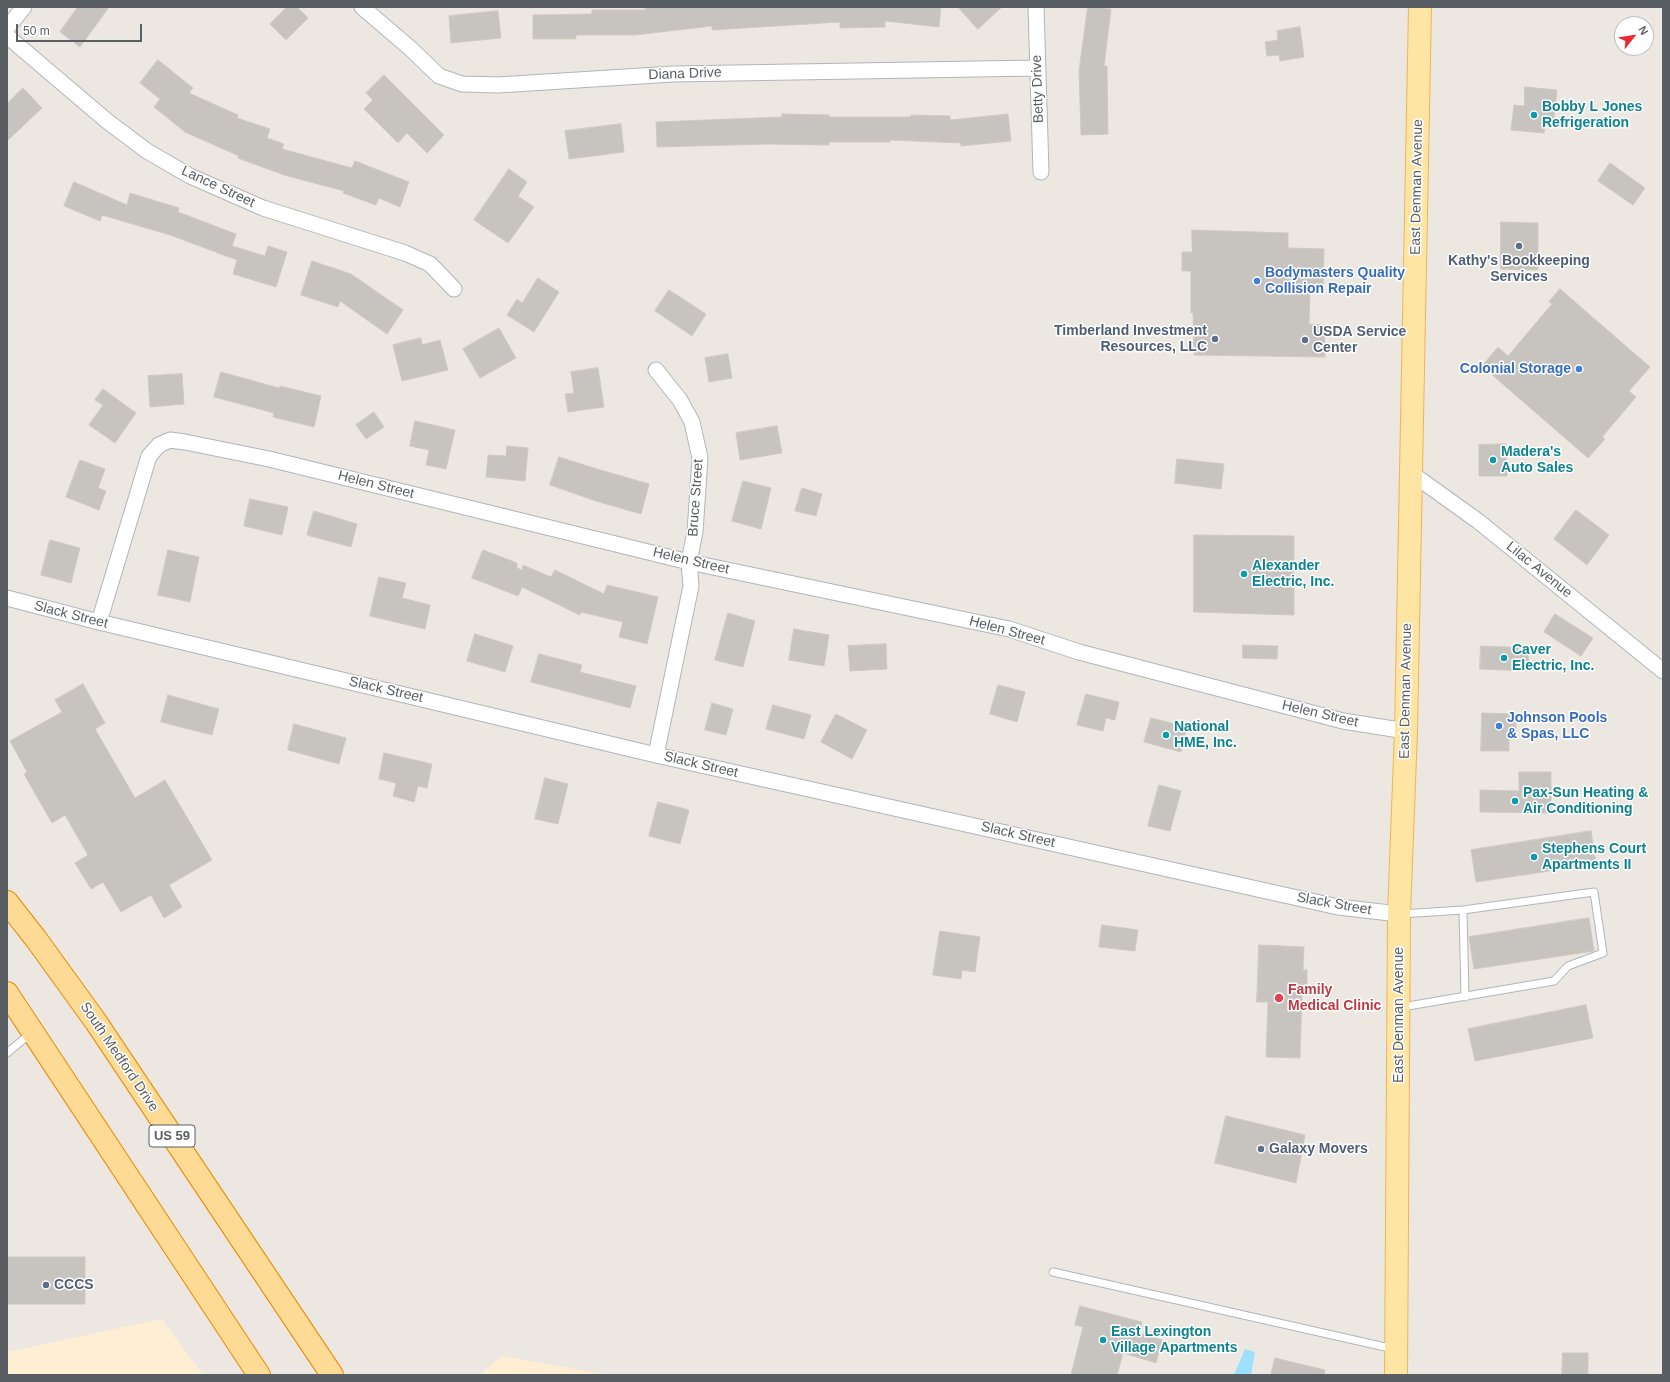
<!DOCTYPE html>
<style>
body{margin:0}
#map{position:relative;width:1670px;height:1382px;overflow:hidden;background:#ece8e1;font-family:Helvetica,sans-serif}
canvas{display:block}
.frame{position:absolute;inset:0;border:8px solid #595e62;pointer-events:none}
.north{position:absolute;left:1614px;top:16px;width:40px;height:40px;box-sizing:border-box;background:#fff;border:1px solid #bdbfc0;border-radius:50%;rotate:60deg;font-size:11px;font-weight:700;line-height:16px;text-align:center;color:#595e62}
.north::after{content:'';display:block;margin:auto;width:14px;height:18px;background:#e92a32;clip-path:polygon(50% 0,100% 100%,50% 72%,0 100%)}
.scale{position:absolute;left:16px;top:24px;width:126px;height:18px;box-sizing:border-box;border:2px solid #595e62;border-top:0;padding-left:5px;font-size:12px;line-height:14px;white-space:nowrap;color:#595e62;-webkit-text-stroke:3px #fff;paint-order:stroke}
</style>
<div id="map">
<canvas width="1670" height="1382"></canvas>
<div class="frame"></div>
<div class="north">N</div>
<div class="scale">50 m</div>
</div>
<script>
const ctx = document.querySelector('canvas').getContext('2d');
ctx.lineJoin = 'round';
function fill(path, color) { ctx.fillStyle = color; ctx.fill(path, 'evenodd'); }
function trace(path, color, width, dash) { ctx.strokeStyle = color; ctx.lineWidth = width; ctx.lineCap = dash ? 'butt' : 'round'; ctx.setLineDash(dash || []); ctx.stroke(path); }
function write(font, color, halo, rows, align = 'center') {
  ctx.font = font + ' Helvetica,sans-serif'; ctx.lineWidth = 3; ctx.setLineDash([]); ctx.textBaseline = 'middle'; ctx.strokeStyle = halo; ctx.fillStyle = color; for (const [text, x, y, turn = 0] of rows) {
    ctx.save(); ctx.translate(x, y); ctx.rotate((+turn || 0) * Math.PI / 180); ctx.textAlign = isNaN(turn) ? turn : align; if (halo) ctx.strokeText(text, 0, 0); ctx.fillText(text, 0, 0); ctx.restore();
  }
}
const commercial = new Path2D(`
 M162 1319 203 1375H7V1352Z
 M502 1356 608 1375H479Z`);
const water = new Path2D(`
 M1245 1349 1255 1352 1251 1375H1234Z`);
const building = new Path2D(`
 M78 7H109L80 47 60 32Z
 M287 7H297L308 18 286 40 270 24Z
 M645 7H696L697 8 712 7H941L939 27 885 21V27L840 28V22L712 30V26L635 35H576V39H533V15L592 14V10H645Z
 M958 7H1002L978 29Z
 M1088 7 1111 9 1104 66H1107L1108 134 1081 135 1079 71Z
 M498 11 501 38 451 43 449 16Z
 M1300 27 1304 57 1280 61 1279 55 1267 56 1265 42 1278 40 1277 31Z
 M158 60 193 88 189 93 238 115 237 118 270 129 267 138 284 144 282 149 352 168 355 161 409 182 400 207 379 198 376 205 343 193 344 191 284 175 238 158 239 156 185 132 154 107 160 99 140 83Z
 M384 75 444 135 427 153 407 133 398 143 364 109 373 100 366 93Z
 M1525 87 1557 90 1553 125H1545L1544 133 1511 130 1514 105 1524 106Z
 M23 88 42 108 7 141V104Z
 M782 114 829 115V117H911V115L950 116V120L1008 114 1011 141 961 146V143L890 140V142H829V145L768 144 657 147 656 122 782 117Z
 M621 124 624 152 569 159 565 131Z
 M1610 163 1645 188 1633 205 1598 181Z
 M509 169 527 182 518 196 534 207 508 243 474 220Z
 M74 182 127 205 130 193 179 208 178 212 236 234 232 246 265 256 268 246 287 252 276 287 233 274 237 260 170 235 102 215 100 221 64 206Z
 M1501 222 1538 223V270L1501 269Z
 M1192 230 1288 233V248L1324 249 1323 292 1310 291 1309 324 1324 325 1325 357 1194 355 1193 313H1191V271H1182V252H1192Z
 M312 261 351 274 403 310 387 334 340 301 338 307 301 295Z
 M538 278 559 292 534 332 507 315 517 299 522 303Z
 M1560 289 1650 367 1629 391 1636 397 1602 437 1605 439 1588 458 1482 366 1498 347 1508 356 1552 304 1549 302Z
 M669 290 706 314 692 336 655 311Z
 M499 328 516 358 480 378 463 349Z
 M421 338 422 345 440 340 448 370 402 381 393 345Z
 M728 354 732 378 709 382 705 358Z
 M598 368 604 407 568 412 565 394 574 393 571 372Z
 M221 372 279 388 280 386 321 396 314 427 273 417 274 413 214 397Z
 M182 374 184 404 150 407 148 376Z
 M103 389 136 413 115 443 89 425 103 405 95 400Z
 M374 412 384 427 366 439 356 425Z
 M415 421 455 430 446 469 426 465 429 450 410 446Z
 M777 426 782 453 740 460 736 433Z
 M1506 444 1507 476H1479V445Z
 M507 446 528 448 525 481 486 477 488 455 506 456Z
 M559 457 597 469 649 484 641 514 596 501 550 485Z
 M1177 459 1224 464 1221 489 1175 483Z
 M80 460 105 469 98 488 106 491 99 510 66 497Z
 M743 481 771 488 761 529 732 521Z
 M802 488 822 494 816 516 795 511Z
 M250 499 288 507 282 535 244 526Z
 M1576 510 1609 535 1587 565 1554 539Z
 M314 511 357 524 351 547 307 535Z
 M1194 535 1294 536V615L1194 612Z
 M50 540 80 548 71 583 41 575Z
 M168 550 199 557 190 602 158 595Z
 M483 550 517 563V568L522 570 523 565 551 577 555 570 604 594 607 585 658 597 647 644 619 637 623 622 581 612 580 615 522 587 518 596 472 578Z
 M379 577 406 583 402 598 430 605 425 629 370 616Z
 M728 613 755 621 743 667 715 660Z
 M1555 614 1593 638 1581 656 1544 632Z
 M794 629 829 635 824 666 789 660Z
 M475 634 513 646 505 672 467 661Z
 M886 644 887 669 850 671 848 646Z
 M1243 645 1278 646 1277 659 1243 658Z
 M1481 646 1529 648 1528 671 1480 669Z
 M539 654 582 665 580 672 636 686 630 708 531 682Z
 M83 684 105 723 95 729 135 798 165 780 212 860 169 885 182 907 164 918 151 895 121 912 103 882 91 889 75 863 88 855 65 815 52 823 24 774 27 772 10 741 62 712 55 700Z
 M998 685 1025 692 1017 722 990 714Z
 M1086 694 1119 702 1115 720 1106 718 1103 731 1077 725Z
 M168 695 219 709 212 735 161 722Z
 M712 703 733 709 726 735 705 730Z
 M773 705 811 715 804 739 766 729Z
 M1482 713 1516 714V739H1509V751H1481Z
 M836 714 867 730 852 759 821 742Z
 M1151 718 1187 727 1181 752 1144 742Z
 M294 724 346 738 339 764 288 750Z
 M384 753 432 764 427 788 418 786 414 802 393 796 396 783 379 779Z
 M1519 772H1551V813L1480 812V790L1519 791Z
 M545 778 568 784 558 824 535 819Z
 M1159 785 1181 791 1170 831 1148 826Z
 M658 802 689 810 680 844 649 836Z
 M1591 831 1596 864 1476 882 1471 850Z
 M1589 918 1594 951 1474 969 1469 937Z
 M1102 925 1138 930 1135 951 1099 947Z
 M940 931 980 937 975 972 962 970 961 979 933 975Z
 M1259 945 1304 947 1303 970H1307V995L1302 994 1300 1058 1266 1057 1268 1002H1257Z
 M1586 1005 1593 1038 1475 1061 1468 1029Z
 M1226 1116 1305 1135 1296 1183 1215 1163Z
 M7 1257H85V1304H7Z
 M1080 1306 1142 1322 1139 1333 1162 1340 1156 1363 1123 1353 1117 1375H1071L1083 1327 1075 1325Z
 M1563 1353H1588V1375H1562Z
 M1275 1358 1325 1370 1324 1375H1271Z`);
const service = new Path2D(`
 M1463 910 1465 997
 M1401 914 1463 910 1594 892 1603 953 1568 966 1554 981 1402 1007
 M7 1053 31 1033
 M1053 1272 1394 1349`);
const minor = new Path2D(`
 M362 7 411 49 439 76 462 84 498 85 673 74 1037 68
 M1036 7 1041 172
 M7 28 24 7
 M7 36 107 121 147 151 190 176 263 208 405 253 430 264 454 289
 M1411 473 1478 521 1663 671
 M7 598 99 622 656 755 1338 907 1399 914
 M99 622 149 456 159 445 170 440 185 442 269 459 689 562 1009 629 1079 652 1343 721 1406 731
 M656 755 691 586 689 562 695 532 700 458 692 422 680 400 656 370`);
const primary = new Path2D(`
 M1396 1375 1399 914 1406 731 1420 7`);
const trunk = new Path2D(`
 M7 902 36 939 96 1022 332 1375
 M7 993 259 1375`);
const markers = [
 [1534,115,4,"#0f9aa8"],
 [1519,246,4,"#5c6f8a"],
 [1257,281,4,"#3f7fe0"],
 [1215,339,4,"#5c6f8a"],
 [1305,340,4,"#5c6f8a"],
 [1579,369,4,"#3f7fe0"],
 [1493,460,4,"#0f9aa8"],
 [1244,574,4,"#0f9aa8"],
 [1504,658,4,"#0f9aa8"],
 [1499,726,4,"#3f7fe0"],
 [1166,735,4,"#0f9aa8"],
 [1515,801,4,"#0f9aa8"],
 [1534,857,4,"#0f9aa8"],
 [1279,998,5,"#e0444e"],
 [1261,1149,4,"#5c6f8a"],
 [46,1285,4,"#5c6f8a"],
 [1103,1340,4,"#0f9aa8"]
];
const shields = [
 [172,1136,46]
];
const shieldNames = [
 ["US 59",172,1136]
];
const streetNames = [
 ["Diana Drive",685,74,-2],
 ["Betty Drive",1038,89,-92],
 ["Lance Street",218,187,25],
 ["East Denman Avenue",1417,187,-89],
 ["Helen Street",376,485,14],
 ["Bruce Street",696,498,-86],
 ["Helen Street",691,561,13],
 ["Lilac Avenue",1539,570,39],
 ["Slack Street",71,615,14],
 ["Helen Street",1007,631,15],
 ["Slack Street",386,690,13],
 ["East Denman Avenue",1406,691,-89],
 ["Helen Street",1320,714,13],
 ["Slack Street",701,765,13],
 ["Slack Street",1018,835,13],
 ["Slack Street",1334,904,10],
 ["East Denman Avenue",1399,1015,-90],
 ["South Medford Drive",119,1057,56]
];
const cultureNames = [
 ["Bobby L Jones",1542,107],
 ["Refrigeration",1542,123],
 ["Madera's",1501,452],
 ["Auto Sales",1501,468],
 ["Alexander",1252,566],
 ["Electric, Inc.",1252,582],
 ["Caver",1512,650],
 ["Electric, Inc.",1512,666],
 ["National",1174,727],
 ["HME, Inc.",1174,743],
 ["Pax-Sun Heating &",1523,793],
 ["Air Conditioning",1523,809],
 ["Stephens Court",1542,849],
 ["Apartments II",1542,865],
 ["East Lexington",1111,1332],
 ["Village Apartments",1111,1348]
];
const serviceNames = [
 ["Kathy's Bookkeeping",1519,261,"center"],
 ["Services",1519,277,"center"],
 ["Timberland Investment",1207,331,"right"],
 ["Resources, LLC",1207,347,"right"],
 ["USDA Service",1313,332],
 ["Center",1313,348],
 ["Galaxy Movers",1269,1149],
 ["CCCS",54,1285]
];
const shopNames = [
 ["Bodymasters Quality",1265,273],
 ["Collision Repair",1265,289],
 ["Colonial Storage",1571,369,"right"],
 ["Johnson Pools",1507,718],
 ["& Spas, LLC",1507,734]
];
const healthNames = [
 ["Family",1288,990],
 ["Medical Clinic",1288,1006]
];
fill(commercial, '#feefd4');
fill(water, '#9ee0ff');
fill(building, '#c7c3be');
trace(building, '#d1c9bf', 1);
trace(service, '#b1b5b9', 9);
trace(minor, '#b1b5b9', 17);
trace(primary, '#f1b355', 24);
trace(trunk, '#ed8700', 24);
trace(service, '#fff', 7);
trace(minor, '#fff', 15);
trace(primary, '#ffe5a3', 22);
trace(trunk, '#fedb95', 22);
for (const [x, y, r, color] of markers) { const dot = new Path2D(); dot.arc(x, y, r, 0, 2 * Math.PI); ctx.fillStyle = color; ctx.fill(dot); trace(dot, '#fff', 1.5); }
for (const [x, y, w] of shields) { const box = new Path2D(); box.roundRect(x - w / 2, y - 11, w, 22, 3); ctx.fillStyle = '#fff'; ctx.fill(box); trace(box, '#595e62', 1); }
write('bold 13px', '#595e62', null, shieldNames);
write('14px', '#595e62', '#fff', streetNames);
write('bold 14px', '#0d838f', '#fff', cultureNames, 'left');
write('bold 14px', '#4e5e75', '#fff', serviceNames, 'left');
write('bold 14px', '#366cbe', '#fff', shopNames, 'left');
write('bold 14px', '#be3a42', '#fff', healthNames, 'left');
</script>
